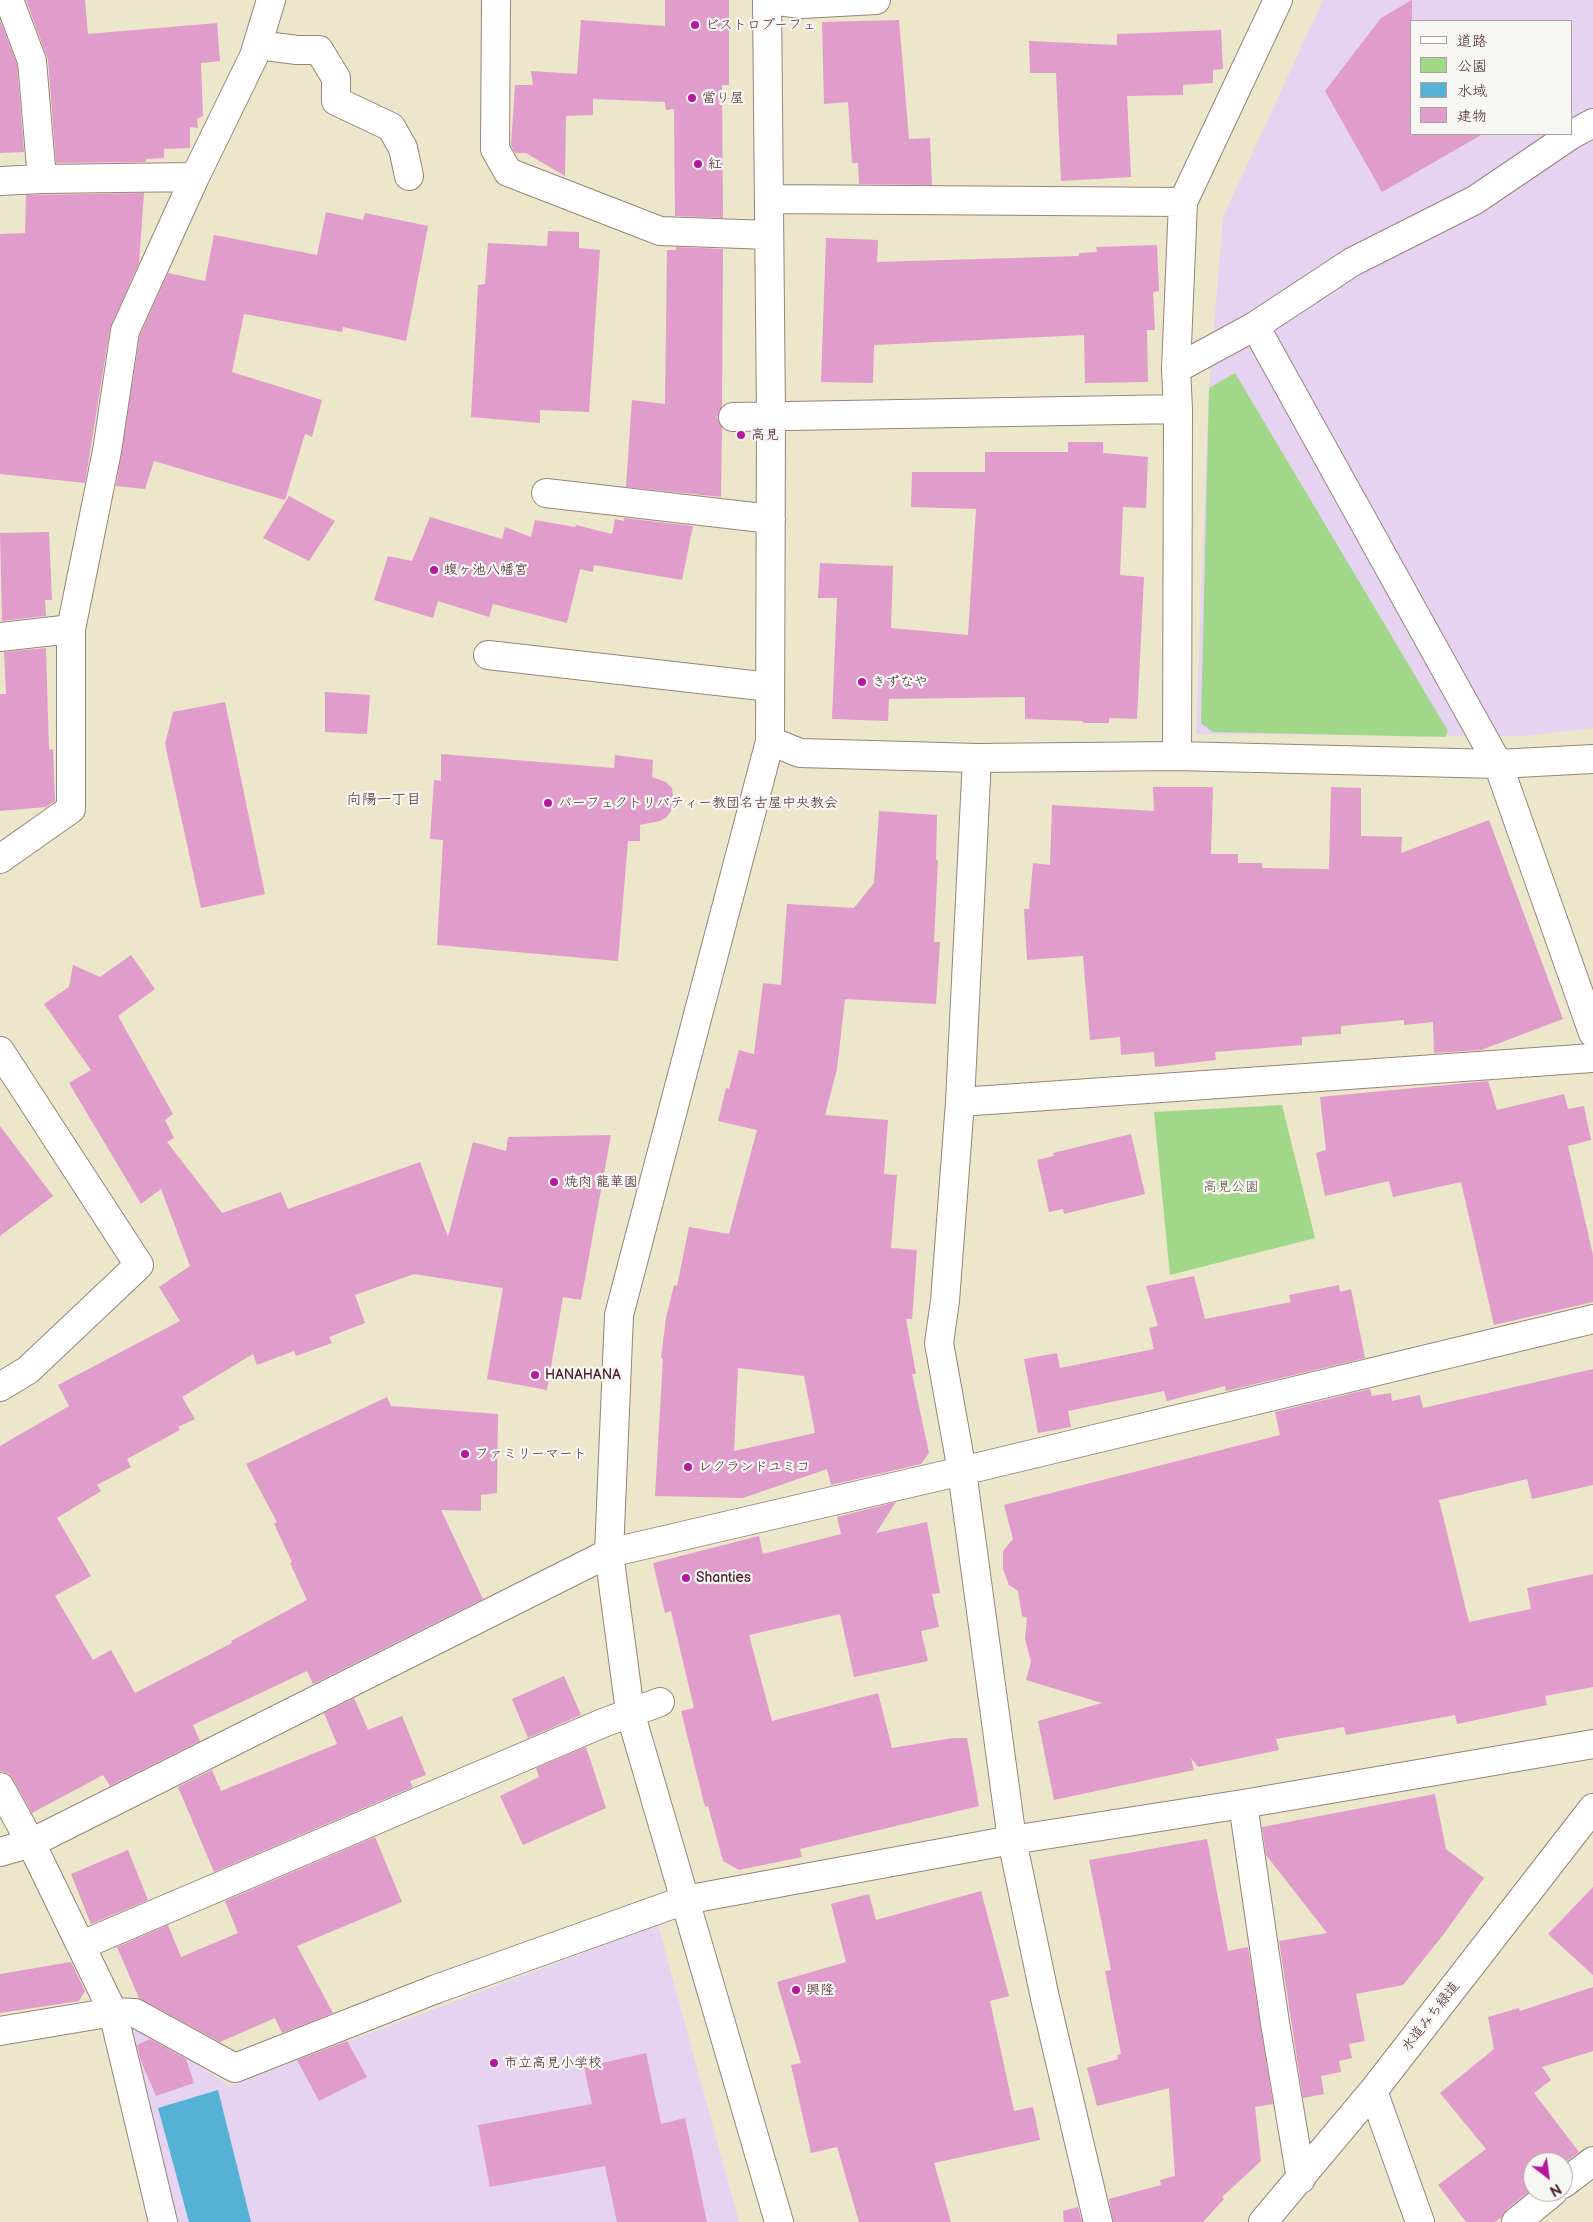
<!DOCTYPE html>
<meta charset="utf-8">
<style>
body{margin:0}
#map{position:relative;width:1593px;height:2222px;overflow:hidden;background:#ece6cb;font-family:"Balsamiq Sans","Klee One",sans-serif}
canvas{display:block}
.legend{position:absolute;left:1410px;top:20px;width:162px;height:115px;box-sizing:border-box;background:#f6f6f2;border:1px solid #b1a0a2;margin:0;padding:6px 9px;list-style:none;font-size:15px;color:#4a1f2b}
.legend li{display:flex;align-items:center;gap:10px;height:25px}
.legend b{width:25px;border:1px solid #b1a0a2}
.north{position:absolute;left:1523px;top:2152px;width:50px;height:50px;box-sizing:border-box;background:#f6f6f2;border:1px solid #b1a0a2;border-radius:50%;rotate:150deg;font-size:14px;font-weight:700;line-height:20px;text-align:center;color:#4a1f2b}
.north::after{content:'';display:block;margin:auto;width:18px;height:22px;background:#b5179e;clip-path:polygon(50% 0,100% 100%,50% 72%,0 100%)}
</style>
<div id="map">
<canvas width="1593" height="2222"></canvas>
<ul class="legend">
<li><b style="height:6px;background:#fff"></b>道路</li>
<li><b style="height:14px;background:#a0d789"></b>公園</li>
<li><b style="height:14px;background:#56b2d4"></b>水域</li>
<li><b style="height:14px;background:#e09cca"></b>建物</li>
</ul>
<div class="north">N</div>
</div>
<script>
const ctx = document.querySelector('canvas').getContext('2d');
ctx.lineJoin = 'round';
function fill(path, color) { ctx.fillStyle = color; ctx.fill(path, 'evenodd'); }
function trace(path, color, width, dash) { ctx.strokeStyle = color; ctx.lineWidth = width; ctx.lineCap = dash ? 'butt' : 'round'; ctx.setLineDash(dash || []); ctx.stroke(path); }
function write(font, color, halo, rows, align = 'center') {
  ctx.font = font + ' "Balsamiq Sans","Klee One",sans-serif'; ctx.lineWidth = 4.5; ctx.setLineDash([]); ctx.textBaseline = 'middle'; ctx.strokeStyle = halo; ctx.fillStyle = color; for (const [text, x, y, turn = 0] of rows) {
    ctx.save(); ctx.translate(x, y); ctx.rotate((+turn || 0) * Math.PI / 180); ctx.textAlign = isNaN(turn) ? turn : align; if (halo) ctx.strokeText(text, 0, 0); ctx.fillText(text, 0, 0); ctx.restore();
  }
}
const built = new Path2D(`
 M1323 0H1593V728L1525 736 1196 734 1209 388 1223 217ZM1412 21H1572V134H1412Z
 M658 1925 739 2222H177L128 2040 139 2027 230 2086Z`);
const green = new Path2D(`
 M1235 373 1448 731 1445 737 1213 732 1201 723 1209 388Z
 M1282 1105 1315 1238 1170 1275 1154 1112Z`);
const water = new Path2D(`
 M218 2090 251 2222H189L158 2108Z`);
const building = new Path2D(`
 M26 0H85L88 34 217 23 220 61 201 63 203 116 197 119 198 128 190 127V148L164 149V158L146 159V162L56 163 48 60Z
 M665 0H729V85H722L723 218 675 216 674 109 666 110 665 102 593 99V115L566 116 565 176 526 153H515L511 145 515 85H533L531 71 577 74 581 20 665 26Z
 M1412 0V134H1483L1382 192 1325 91 1381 18Z
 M0 20 17 64 24 152 0 153Z
 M899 20 909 139 930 138 932 185 859 184 858 163H852L848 102 824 104 822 22Z
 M1221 30 1223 69 1213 70V83L1183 85V95L1127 96 1131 177 1061 181 1056 73H1030L1029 41 1117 45V34Z
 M144 193 139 263 110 328 85 483 0 474V234L25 233 26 195Z
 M326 212 363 220 365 213 428 226 406 341 343 327 342 332 244 314 232 372 322 400 312 437 305 434 285 500 154 461 145 489 116 486 140 335 168 273 205 281 214 235 317 255Z
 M548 231 579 232V248L600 250 589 412 540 410V423L471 417 478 285 485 284 488 243 547 246Z
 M826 238 878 240 877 262 1079 256V253L1097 252 1096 247 1157 245 1159 291 1153 292 1155 330H1147L1148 382 1085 383 1084 335 874 345 873 383 821 382Z
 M676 247 723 249 722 406 717 417 722 427 721 497 626 487 632 400 665 404 667 250H676Z
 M1068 442H1103V453L1148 457 1146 508 1123 507 1120 575 1144 577 1137 719 1109 718V723H1084L1082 721 1025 719V697L889 699 888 721 832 719 837 598H818L820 563 893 566 891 628 968 635 976 509 911 507 912 472H985V452H1068Z
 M289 496 335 521 309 561 263 538Z
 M430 517 502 539 505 527 531 537 535 520 575 527 576 525 612 534 615 519 624 521V518L693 526 682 580 594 565 593 572 580 569 567 623 493 604 489 617 438 601 433 618 374 600 388 556 412 561Z
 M49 532 52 600H45L46 616 2 621 0 533Z
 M46 648 49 750 53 749 55 801 46 807 0 811V694H6L4 652Z
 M325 692 370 695 367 734 325 732Z
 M225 702 265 894 201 908 165 744 173 712Z
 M441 754 614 768 615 755 653 760 652 777 666 782 672 788 674 806 667 817 660 821 640 825V841H628L618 961 437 945 443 840 430 839 434 780 441 781Z
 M1153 787H1213L1211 854H1238V863H1262V868L1329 869 1331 787 1361 788V836L1402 837 1401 853 1489 820 1563 1019 1481 1050 1434 1053 1433 1022 1404 1025V1020L1341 1026V1034L1302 1037V1045L1215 1052 1216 1060 1155 1067 1154 1052 1121 1055 1120 1037 1090 1040 1083 956 1027 960 1024 909H1029L1033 863 1050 865 1052 805 1154 811Z
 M879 811 937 815 936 860H938L934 942H940L936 1004 845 999 837 1069 825 1115 888 1120 884 1174 897 1175 891 1248 917 1250 912 1319H906L916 1374H912L929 1453 921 1464 831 1485 827 1469 743 1498 655 1496 663 1358H661L666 1318 674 1285 677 1286 689 1227 729 1234 757 1130 718 1121 726 1088 729 1089 739 1050 754 1054 763 983 781 985 787 904 854 908 874 883ZM738 1368 804 1376 815 1433 734 1451Z
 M131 955 155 989 118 1016 173 1114 165 1120 174 1138 167 1142 222 1213 281 1192 288 1209 420 1162 448 1237 473 1142 506 1151 508 1137 611 1135 581 1300 563 1297 547 1390 487 1379 503 1288 414 1274 355 1295 365 1323 329 1337 332 1343 296 1356 294 1351 257 1365 253 1354 182 1397 195 1419 178 1427 180 1430 127 1459 131 1467 97 1485 101 1491 57 1518 91 1576 55 1596 93 1660 111 1650 135 1693 232 1643 231 1641 307 1600 290 1563 292 1562 274 1524 277 1522 246 1464 387 1397 391 1406 498 1414 497 1493 481 1495V1511L441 1510 483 1599 313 1684 307 1671 193 1725 200 1741 110 1786 103 1775 32 1813 13 1779 8 1773 0 1771V1446L69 1406 58 1385 180 1321 159 1287 190 1266 161 1189 141 1204 69 1083 91 1070 44 1004 69 987 73 965 100 977Z
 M1488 1081 1497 1110 1564 1094 1568 1109 1584 1106 1591 1140 1568 1146 1593 1255V1302L1494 1325 1461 1182 1393 1197 1389 1181 1325 1196 1316 1153 1326 1150 1320 1097Z
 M0 1126 53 1196 0 1236Z
 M1131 1134 1145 1194 1064 1214 1063 1209 1049 1212 1037 1160 1054 1156 1053 1153Z
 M1194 1276 1205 1319 1291 1302 1289 1295 1339 1285 1340 1292 1351 1289 1365 1358 1226 1391 1225 1386 1167 1401 1164 1391 1068 1411 1071 1427 1038 1433 1024 1359 1057 1353 1060 1368 1154 1349 1149 1328 1158 1326 1146 1286Z
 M1593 1369V1485L1532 1499 1527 1479 1439 1500 1469 1622 1531 1609 1527 1588 1593 1574V1687L1545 1696 1547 1705 1457 1724 1455 1715 1346 1735 1344 1727 1276 1739 1279 1750 1198 1767 1191 1758 1194 1770 1054 1800 1038 1721 1102 1703 1026 1680 1031 1662 1025 1639 1027 1618 1022 1616 1018 1591 1009 1585 1003 1569V1551L1013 1539 1004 1505 1280 1435 1275 1412 1370 1389 1372 1396 1391 1393 1392 1401 1420 1395 1423 1408Z
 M896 1502 876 1533 927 1522 940 1593 932 1594 939 1627 921 1631 928 1661 854 1677 840 1614 749 1635 772 1721 878 1693 892 1748 953 1738H967L979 1806 800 1849 802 1857 739 1870 723 1861 708 1806 705 1807 681 1711 694 1708 671 1611 665 1613 653 1563 759 1536 763 1554 841 1534 837 1517Z
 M564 1676 581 1715 528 1738 512 1699Z
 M354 1698 368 1730 402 1716 426 1775 410 1781 413 1787 214 1872 178 1787 212 1770 221 1791 337 1744 324 1713Z
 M586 1747 606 1808 523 1845 500 1796 539 1777 536 1768Z
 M1435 1794 1446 1849 1484 1878 1443 1935 1403 1985 1356 1994 1365 2041 1349 2044 1352 2058 1339 2061 1341 2072 1321 2076 1324 2094 1303 2098 1279 1941 1327 1933 1266 1855 1262 1827Z
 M375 1837 402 1902 297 1946 333 2013 282 2033 275 2018 220 2042 139 1998 117 1947 168 1925 181 1957 238 1933 225 1901Z
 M1207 1839 1228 1951 1248 1947 1273 2104 1255 2107 1261 2161 1222 2197 1224 2199 1203 2222H1113L1109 2199 1161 2185 1160 2180 1175 2176 1169 2088 1097 2106 1087 2068 1118 2059 1117 2055 1121 2054 1105 1971 1111 1970 1089 1860Z
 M128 1850 148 1900 91 1924 71 1874Z
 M1593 1887V1975L1548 1934Z
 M981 1891 1009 1996 990 2001 1014 2111 1033 2107 1040 2140 934 2163 951 2222H859L837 2147 811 2153 791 2065 801 2063 777 1982 846 1962 831 1904 869 1894 876 1920Z
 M71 1962 85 1991 79 2001 0 2013V1974Z
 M1593 1987V2051L1542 2067 1551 2080 1534 2093 1579 2152 1563 2164V2162H1533V2188L1506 2210 1501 2218 1495 2222H1466L1438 2185 1486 2149 1440 2093 1494 2049 1488 2017 1519 2008 1520 2011Z
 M150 2039 186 2059 194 2083 156 2096 141 2061 137 2045Z
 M347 2041 367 2077 319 2101 297 2060Z
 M646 2053 661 2124 685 2118 707 2222H617L605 2166 490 2187 478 2125 592 2104 584 2067Z
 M1078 2207 1082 2222H1064L1063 2211Z`);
const minor = new Path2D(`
 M9 0 32 61 42 179
 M496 0 495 149 508 172 660 231 769 235
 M767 0 771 416 770 741 619 1315 609 1553 630 1712 779 2222
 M769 0 802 4 876 0
 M258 45 297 50H319L336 78V101L391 127 403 148 409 176
 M0 181 42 179 195 177
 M770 199 1183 202
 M1255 326 1498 764 1593 1033
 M1176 369 1183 202 1278 0
 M733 417 1178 409
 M546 493 771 519
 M0 637 71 629
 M488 655 770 687
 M770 741 800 753 977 758 1177 756 1498 764 1593 759
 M1177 756 1178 409 1176 369 1255 326 1352 262 1475 200 1571 135 1593 123
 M977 758 960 1102 945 1301 939 1343 962 1471 1012 1840 1045 1998 1098 2222
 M0 859 71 809V629L107 451 125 331 195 177 254 56 271 0
 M0 1051 139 1265 28 1370 0 1387
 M960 1102 1593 1058
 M0 1787 31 1843 113 2012 163 2222
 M1243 1804 1275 2023 1301 2179
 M0 1852 31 1843 609 1553 962 1471 1593 1319
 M82 1945 603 1723 660 1702
 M0 2031 113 2012 135 2013 235 2068 436 1989 685 1900 1012 1840 1243 1804 1593 1744
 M1373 2091 1420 2222
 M1563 2184 1593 2161
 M1263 2222 1373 2091 1593 1808
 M1516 2222 1553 2192`);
const markers = [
 [695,25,5,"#b5179e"],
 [692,98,5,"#b5179e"],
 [698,164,5,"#b5179e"],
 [741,435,5,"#b5179e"],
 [434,570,5,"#b5179e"],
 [862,682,5,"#b5179e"],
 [548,803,5,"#b5179e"],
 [554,1182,5,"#b5179e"],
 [535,1375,5,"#b5179e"],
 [465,1454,5,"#b5179e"],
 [688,1467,5,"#b5179e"],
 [686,1578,5,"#b5179e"],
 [796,1990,5,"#b5179e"],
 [494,2063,5,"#b5179e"]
];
const poiNames = [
 ["ビストロプーフェ",705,25],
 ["當り屋",702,98],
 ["紅",708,164],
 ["高見",751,435],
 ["蝮ヶ池八幡宮",444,570],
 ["きずなや",872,682],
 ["パーフェクトリバティー教団名古屋中央教会",558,803],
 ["焼肉 龍華園",564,1182],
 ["HANAHANA",545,1375],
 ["ファミリーマート",475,1454],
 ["レクランドユミコ",698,1467],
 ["Shanties",696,1578],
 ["興隆",806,1990],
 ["市立高見小学校",504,2063]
];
const parkNames = [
 ["高見公園",1231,1187]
];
const streetNames = [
 ["水道みち緑道",1431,2017,-52]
];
const neighbourhoodNames = [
 ["向陽一丁目",384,800]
];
fill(built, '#e5d3f1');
fill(green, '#a0d789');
fill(water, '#56b2d4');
fill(building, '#e09cca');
trace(minor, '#9b827b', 30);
trace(minor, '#fff', 28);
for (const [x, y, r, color] of markers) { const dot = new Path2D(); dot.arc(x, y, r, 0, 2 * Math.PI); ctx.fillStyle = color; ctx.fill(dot); trace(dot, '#f6f6f2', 2); }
write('14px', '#4a1f2b', '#f6f6f2', poiNames, 'left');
write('14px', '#645647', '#f6f6f2', parkNames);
write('14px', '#4a1f2b', '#f6f6f2', streetNames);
write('15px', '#4a1f2b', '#f6f6f2', neighbourhoodNames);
</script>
